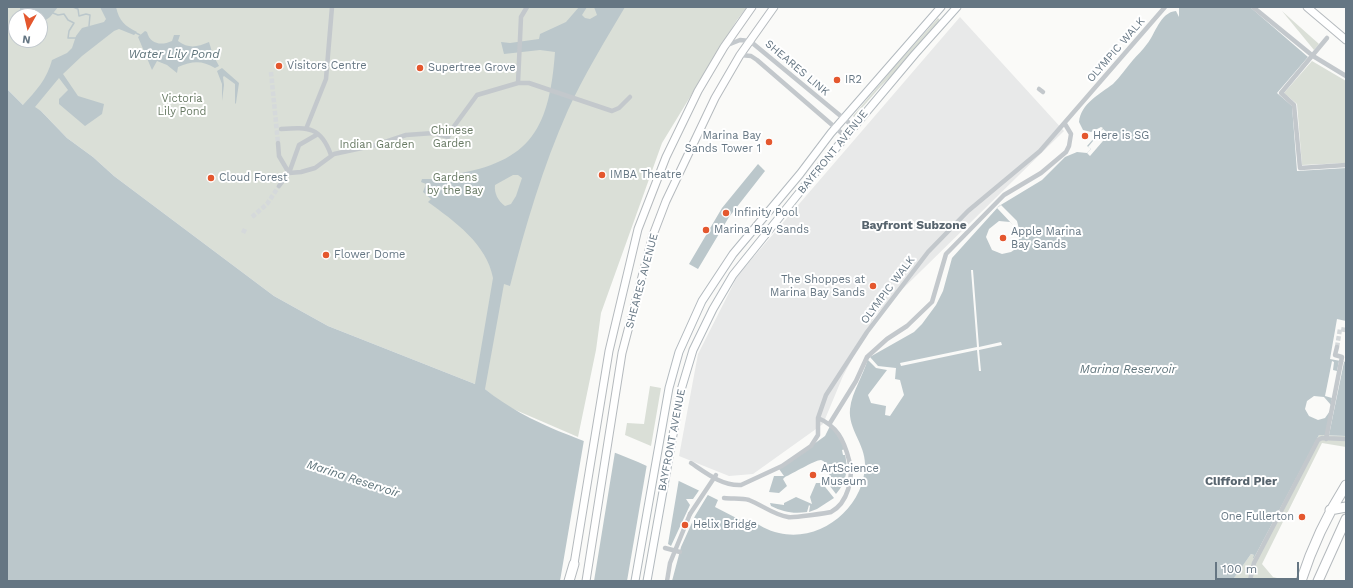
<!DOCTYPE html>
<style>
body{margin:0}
#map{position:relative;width:1353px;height:588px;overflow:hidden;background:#fafaf8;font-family:"Work Sans",sans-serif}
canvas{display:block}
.frame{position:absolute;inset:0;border:8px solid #657683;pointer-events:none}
.north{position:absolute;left:8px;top:8px;width:40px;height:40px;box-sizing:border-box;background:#fff;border:1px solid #c1c8cd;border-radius:50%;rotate:188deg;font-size:11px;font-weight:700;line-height:16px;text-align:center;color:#657683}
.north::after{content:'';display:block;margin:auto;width:14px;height:18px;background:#e4572e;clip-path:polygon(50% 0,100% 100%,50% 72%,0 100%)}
.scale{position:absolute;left:1215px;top:562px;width:84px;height:18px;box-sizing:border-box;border:2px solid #657683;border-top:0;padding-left:5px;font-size:12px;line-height:14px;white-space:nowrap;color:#657683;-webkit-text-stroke:3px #fff;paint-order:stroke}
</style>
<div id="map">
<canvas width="1353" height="588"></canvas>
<div class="frame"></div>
<div class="north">N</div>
<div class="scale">100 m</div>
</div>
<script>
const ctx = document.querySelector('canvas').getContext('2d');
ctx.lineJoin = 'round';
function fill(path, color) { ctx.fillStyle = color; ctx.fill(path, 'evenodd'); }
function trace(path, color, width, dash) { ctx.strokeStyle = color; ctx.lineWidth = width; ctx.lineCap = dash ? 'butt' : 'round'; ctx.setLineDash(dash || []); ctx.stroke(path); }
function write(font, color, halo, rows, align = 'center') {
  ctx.font = font + ' "Work Sans",sans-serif'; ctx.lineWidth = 4; ctx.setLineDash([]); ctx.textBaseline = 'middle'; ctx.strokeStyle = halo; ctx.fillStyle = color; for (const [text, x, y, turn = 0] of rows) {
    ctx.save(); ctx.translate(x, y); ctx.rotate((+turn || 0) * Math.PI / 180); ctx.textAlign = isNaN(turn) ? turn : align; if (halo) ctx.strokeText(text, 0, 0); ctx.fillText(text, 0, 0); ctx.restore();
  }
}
const built = new Path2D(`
 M960 17 1064 131 875 316 843 376 823 424 753 474 729 476 679 456 698 354 738 275Z`);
const green = new Path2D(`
 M7 7H747L737 20 662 143 601 313 596 350 578 437 504 405 485 389 475 384 328 326 274 296 114 176 93 157 67 138 41 111 23 105 7 89ZM16 16H40V40H16Z
 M1282 11 1319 44 1314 50Z
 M938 18 940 20 899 69 881 86 854 117 853 116 895 66Z
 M1312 61 1346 81V163L1302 165 1297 104 1284 93Z
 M650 386 661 388 651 446 625 435 627 423 644 424Z
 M1319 435 1346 436V447L1322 443 1262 564 1273 577 1289 581H1236L1233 579 1251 554 1254 555V558Z`);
const water = new Path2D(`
 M20 7H58L50 17 40 24V16H20Z
 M100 7H116C119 21 125 26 137 32L134 35 119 29 114 31 82 56 63 74 78 96 104 104 102 114 85 126 59 104V99L68 90 59 78 35 107 41 111 67 138 93 157 114 176 274 296 328 326 475 384 493 278C487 244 454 221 428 202L431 199 423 192 426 184 421 182 422 179H444V176C528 164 549 134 555 52L540 50 504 54 501 42 510 43 539 39 540 34 566 22 579 7H587L582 15 585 18 590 19 597 15 594 7H625C605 41 584 75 568 110 543 166 525 227 510 286L504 284 485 389C530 426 586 440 638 462 665 474 692 487 718 500L715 507 746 523 748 519C758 524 768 531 779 533 821 543 865 507 865 464 865 444 848 429 850 409 852 391 864 375 868 358L914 332 922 324 936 305 943 291 952 258 999 206 1042 180 1065 157 1077 152 1087 153 1091 149 1087 146 1103 128 1101 127 1091 132 1083 130 1079 122C1081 103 1100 94 1113 84 1120 77 1126 68 1133 60 1137 55 1143 50 1147 44 1155 35 1160 12 1176 11L1179 17V7H1250L1308 57 1277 93 1292 106 1297 171 1346 168V321L1337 319 1330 359 1346 362V436L1319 435 1254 558H1253L1254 555 1251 554 1234 578 1236 581H7V89L23 105C36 91 47 79 52 60L67 53 72 48 76 36 82 28 104 22 106 19ZM513 175H518L522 178 516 196 511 204 505 206C498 201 494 193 495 185Z
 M145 31 147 32C150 44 161 46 172 41L174 35H180L178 41C189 49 197 47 209 42L213 55 219 66 215 68C202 60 192 61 178 67L177 73 167 65 157 61 152 70 138 37Z
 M222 68 239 83 236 103 235 104V84L224 76 223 77 224 85 222 101V84L217 71Z
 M758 164 765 171 729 217 698 269 689 264 722 208Z
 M830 426 838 435 845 449 842 450 843 455H845L844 451C849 467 847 482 836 494L826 481C829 476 832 472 828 466 827 464 824 461 821 460 815 460 792 474 785 477L783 479 787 486 779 493 769 492 774 476H784L779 469 825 436Z
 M816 483H822L834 498 817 509 809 512 810 506 809 505 807 512C793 514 783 512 771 506L770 503 784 505V503L796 497 812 504 810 497Z`);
const pier = new Path2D(`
 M1103 129 1109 134 1090 156 1087 153 1091 149 1088 147Z
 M1001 205 1017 221 1020 233 1017 248 1011 252 1002 254 992 250 986 237 989 229 999 221 1010 222 1013 225 997 208Z
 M971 270H973L979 347 1001 342 1002 345 979 350 981 371H979L977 350 901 366 900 363 977 347Z
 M870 357 878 366 896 368 895 379 900 380 904 395 890 416 885 415 886 406 871 403 868 395 887 370 876 368 868 360Z
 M1332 361 1334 362 1333 370 1337 371 1339 361 1344 362 1329 435 1330 411 1325 418 1318 420 1309 416 1305 409 1307 401 1314 396 1324 397 1331 405 1332 398 1325 396Z
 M584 440 615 452 594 581H560Z
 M647 464 679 479 668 544 671 546 690 505 686 499H693L700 489 709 493 695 516 681 547 672 581H627Z`);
const stream = new Path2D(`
 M73 7 78 9 79 16 86 14 90 15 89 26
 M53 13 58 15 64 14 68 20 74 23 69 31 68 38H76
 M136 33 140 35`);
const streetTunnel = new Path2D(`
 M271 72 278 143
 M252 217 267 204 279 186
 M243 233 245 229
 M1337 347 1340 329 1346 330`);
const street = new Path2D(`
 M1253 7 1313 56 1346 76
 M1327 38 1281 93 1294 105 1300 168 1346 165
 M725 46 740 40 750 41 854 127
 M740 55 751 56 757 60 845 136
 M518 83H529L612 111 619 108 630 97
 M1039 89 1043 92
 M281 129C309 127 321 127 331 155
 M306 129 326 79 332 7
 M278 143 279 156 289 173
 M289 173 301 172 315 168 334 154 376 145 406 135 434 133 448 137 455 125 477 95 518 83 521 17 527 7
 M279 186 289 173 299 145 318 134
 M830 423 856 381 867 357 887 339 907 326 932 302 946 254 1004 195 1041 173 1066 152 1069 146 1071 134 1065 124
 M1326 439 1342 357 1335 355 1337 347
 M691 463C706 473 722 486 741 485L782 466 811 446 818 435V418L826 395 867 332 928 252 968 211 1040 151 1165 7
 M724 498C732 499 742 498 749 500 762 505 774 515 788 517 793 518 828 513 831 512 848 503 854 477 849 460 844 440 837 426 818 418
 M665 548 680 552
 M667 581 670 563 690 514
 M1252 581 1250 580 1254 563 1318 440 1322 438 1346 439`);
const secondary = new Path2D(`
 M635 581 669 388 679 352 702 301 733 254 800 174 831 133 941 7
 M647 581 681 390 693 350 713 309 733 275 811 178 915 54 957 7`);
const primary = new Path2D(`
 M1307 7 1346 40
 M574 564 609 351 638 229 666 157 698 91 724 47 752 7
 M586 581 622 353 653 235 666 201 715 98 740 55 774 7`);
const highway = new Path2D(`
 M1330 510 1346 507
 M569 581 574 564
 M1301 581C1312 547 1327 515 1346 485
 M1318 581 1346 519`);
const streetBridge = new Path2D(`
 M690 514 716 475`);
const markers = [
 [279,66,4,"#e4572e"],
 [420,68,4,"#e4572e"],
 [837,80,4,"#e4572e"],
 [1085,136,4,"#e4572e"],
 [769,142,4,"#e4572e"],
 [602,175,4,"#e4572e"],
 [211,178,4,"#e4572e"],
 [726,213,4,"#e4572e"],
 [706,230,4,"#e4572e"],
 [1003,238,4,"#e4572e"],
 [326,255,4,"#e4572e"],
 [873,286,4,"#e4572e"],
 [813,475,4,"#e4572e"],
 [1302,517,4,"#e4572e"],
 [685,525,4,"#e4572e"]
];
const streetNames = [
 ["OLYMPIC WALK",1116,50,-49],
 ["SHEARES LINK",797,68,40],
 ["BAYFRONT AVENUE",833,152,-51],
 ["SHEARES AVENUE",642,281,-75],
 ["OLYMPIC WALK",888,290,-53],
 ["BAYFRONT AVENUE",672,440,-79]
];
const poiNames = [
 ["Visitors Centre",287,66],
 ["Supertree Grove",428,68],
 ["IR2",845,80],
 ["Marina Bay",761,136,"right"],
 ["Sands Tower 1",761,149,"right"],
 ["Here is SG",1093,136],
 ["IMBA Theatre",610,175],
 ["Cloud Forest",219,178],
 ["Infinity Pool",734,213],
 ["Marina Bay Sands",714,230],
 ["Apple Marina",1011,232],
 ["Bay Sands",1011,245],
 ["Flower Dome",334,255],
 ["The Shoppes at",865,280,"right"],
 ["Marina Bay Sands",865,293,"right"],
 ["ArtScience",821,469],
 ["Museum",821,482],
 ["One Fullerton",1294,517,"right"],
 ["Helix Bridge",693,525]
];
const parkNames = [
 ["Victoria",182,99],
 ["Lily Pond",182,112],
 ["Chinese",452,131],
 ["Garden",452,144],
 ["Indian Garden",377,145],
 ["Gardens",455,178],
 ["by the Bay",455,191]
];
const waterNames = [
 ["Water Lily Pond",174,54],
 ["Marina Reservoir",1128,369],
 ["Marina Reservoir",353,479,18]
];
const neighbourhoodNames = [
 ["Bayfront Subzone",914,225],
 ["Clifford Pier",1241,481]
];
fill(built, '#e8e9e9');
fill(green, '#dadfd7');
fill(water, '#bbc7cb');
fill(pier, '#fafaf8');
trace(stream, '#bbc7cb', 1.5);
trace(streetTunnel, '#d5d9db', 4.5, [4.5, 2]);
trace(secondary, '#b3babf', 9);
trace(primary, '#b5babe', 9);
trace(highway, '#b4b9bd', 11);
trace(street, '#c3c8cc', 4.5);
trace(secondary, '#fff', 7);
trace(primary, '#fff', 7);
trace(highway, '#fff', 9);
trace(streetBridge, '#c3c8cc', 4.5);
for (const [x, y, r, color] of markers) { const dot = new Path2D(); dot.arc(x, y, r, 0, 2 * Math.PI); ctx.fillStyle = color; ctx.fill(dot); trace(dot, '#fff', 1.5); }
write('11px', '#657683', '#fff', streetNames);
write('11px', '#657683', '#fff', poiNames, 'left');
write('11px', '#687a64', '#fff', parkNames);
write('italic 12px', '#60757c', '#fff', waterNames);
write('bold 12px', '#57646e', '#fff', neighbourhoodNames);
</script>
